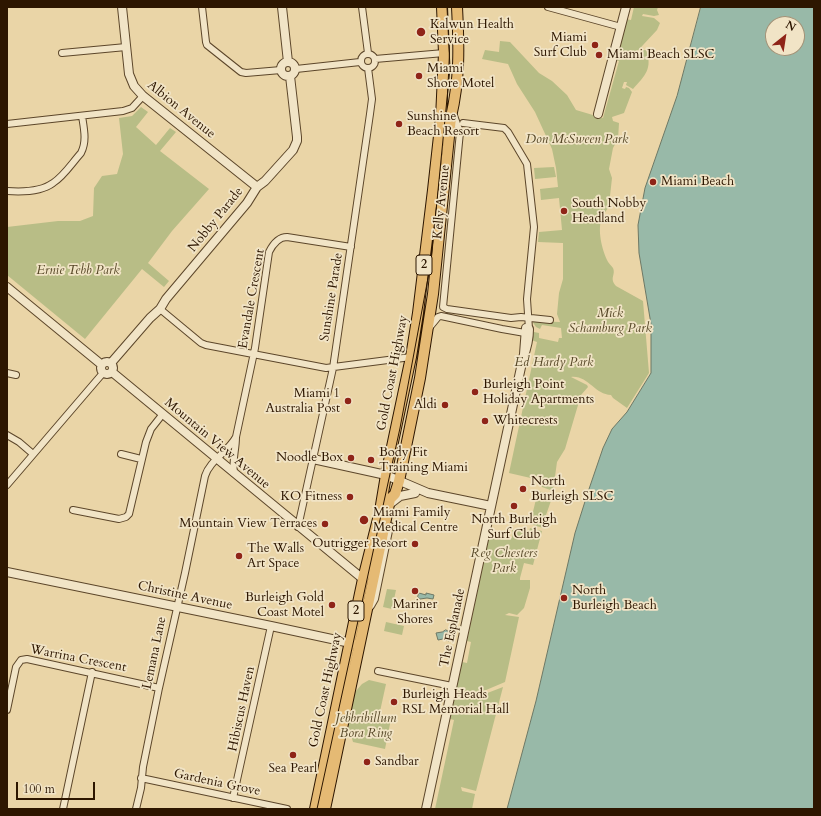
<!DOCTYPE html>
<style>
body{margin:0}
#map{position:relative;width:821px;height:816px;overflow:hidden;background:#ead5a7;font-family:Cardo,serif}
canvas{display:block}
.frame{position:absolute;inset:0;border:8px solid #2d1600;pointer-events:none}
.north{position:absolute;left:765px;top:16px;width:40px;height:40px;box-sizing:border-box;background:#f1e4c6;border:1px solid #a39277;border-radius:50%;rotate:30deg;font-size:11px;font-weight:700;line-height:16px;text-align:center;color:#2d1600}
.north::after{content:'';display:block;margin:auto;width:14px;height:18px;background:#8f2418;clip-path:polygon(50% 0,100% 100%,50% 72%,0 100%)}
.scale{position:absolute;left:16px;top:782px;width:79px;height:18px;box-sizing:border-box;border:2px solid #2d1600;border-top:0;padding-left:5px;font-size:12px;line-height:14px;white-space:nowrap;color:#2d1600;-webkit-text-stroke:3px #f1e4c6;paint-order:stroke}
</style>
<div id="map">
<canvas width="821" height="816"></canvas>
<div class="frame"></div>
<div class="north">N</div>
<div class="scale">100 m</div>
</div>
<script>
const ctx = document.querySelector('canvas').getContext('2d');
ctx.lineJoin = 'round';
function fill(path, color) { ctx.fillStyle = color; ctx.fill(path, 'evenodd'); }
function trace(path, color, width, dash) { ctx.strokeStyle = color; ctx.lineWidth = width; ctx.lineCap = dash ? 'butt' : 'round'; ctx.setLineDash(dash || []); ctx.stroke(path); }
function write(font, color, halo, rows, align = 'center') {
  ctx.font = font + ' Cardo,serif'; ctx.lineWidth = 3.5; ctx.setLineDash([]); ctx.textBaseline = 'middle'; ctx.strokeStyle = halo; ctx.fillStyle = color; for (const [text, x, y, turn = 0] of rows) {
    ctx.save(); ctx.translate(x, y); ctx.rotate((+turn || 0) * Math.PI / 180); ctx.textAlign = isNaN(turn) ? turn : align; if (halo) ctx.strokeText(text, 0, 0); ctx.fillText(text, 0, 0); ctx.restore();
  }
}
const green = new Path2D(`
 M634 7H658L657 10 659 15 654 16 643 14 642 16 654 18 660 23 657 30 630 59C637 60 639 55 643 50H646C653 68 645 76 633 89L626 85 627 82H624L622 88 625 89 626 87 629 88 632 92 624 113 612 117 613 121 619 123 618 139 613 148 609 169 612 178 610 196 612 201C609 207 605 212 602 217 597 230 602 249 607 260 608 263 611 265 613 268 616 275 609 278 616 286L643 301 649 373 627 408 613 398 611 395C595 395 588 375 571 377L587 385 588 387 581 395 565 449 557 462 553 491 542 487 535 479 509 473 537 342 531 340 533 333 534 332 539 333V338L558 342 559 338H562L561 328 542 325 540 329 536 327 532 321 560 322 557 314 559 293 563 279V243L538 242 539 232 562 230 559 198 541 200 540 189 558 187 556 168 552 149 535 112 517 84 508 64 482 59 485 50 499 52 500 41 510 42 539 73 552 81 567 95 576 110 603 118 619 61 615 60 626 19 631 20Z
 M141 107 148 112 136 127 156 145 170 128 176 132 160 151 209 189 172 231 148 263 169 281 164 287 142 269 85 339 7 275V227L58 221H80L93 216 94 188 102 176 117 174 123 154 119 118 132 116Z
 M554 167 556 177 535 179 534 168Z
 M538 491 553 495 546 515 542 519 543 528 530 524Z
 M530 528 542 531 533 565 524 563 520 578V580H530V588L524 608 517 615 509 613 505 615 519 617 505 682 479 693 477 697 503 687 476 791 461 787 462 791 475 794 472 809H435L454 720 450 719 462 662 467 663 471 642 467 641 489 537 492 534 512 538V530L529 532Z
 M387 589 396 590 392 609 383 607Z
 M386 622 404 626 402 635 384 631Z
 M369 680 386 684 379 716 391 719 385 749 353 742 348 725 355 692 362 684Z`);
const water = new Path2D(`
 M701 7H814V809H507L536 701 575 533 588 492 603 448 612 429 627 412 651 373V324L639 253 638 225 645 188 677 96ZM773 24H797V48H773Z
 M419 593 426 595V593L434 595 433 599 427 598 420 599 418 597Z
 M446 630 448 631 449 641 443 639 438 640 436 633 442 632Z`);
const minor = new Path2D(`
 M202 7 206 42 207 45 241 72 246 73 281 70
 M362 7 368 53
 M548 7 621 27
 M62 53 126 47
 M361 61a7 7 0 1 1 14 0a7 7 0 1 1-14 0Z
 M375 59 444 53
 M296 69 360 62
 M453 113 460 132 443 307 447 309 511 318 521 317 550 320
 M463 123 504 128 508 132 527 164 534 227 527 299 529 329
 M7 124 123 111 132 108 143 96
 M7 191C21 192 41 192 53 183 64 176 72 163 81 153 87 141 84 129 82 116
 M160 309 201 343 206 345 326 368 411 357
 M429 328 438 317 441 316 502 329 525 333
 M7 373 16 375
 M7 435 19 442 33 454
 M121 454 141 459
 M234 473C232 460 236 450 236 437L255 348 269 252C273 244 278 237 287 237L351 247
 M7 485 103 373
 M73 510 119 519 126 517 129 514 146 442 151 429 162 415
 M298 527 333 368 370 114 372 99 368 68
 M371 606 375 599 390 526
 M378 671 452 686
 M7 710 16 667 21 660 27 659 159 688
 M141 778 287 809
 M233 798 271 626
 M63 809 92 672
 M136 809 141 788 143 767 159 688 185 573 205 476C210 460 228 452 236 437`);
const tertiary = new Path2D(`
 M122 7 129 74 134 86 143 96 257 187
 M282 7 288 62
 M281 69a7 7 0 1 1 14 0a7 7 0 1 1-14 0Z
 M598 114 626 7
 M7 287 102 365
 M101 368a6 6 0 1 1 12 0a6 6 0 1 1-12 0Z
 M111 363 150 318 160 309 166 299 247 203 257 187 265 181 293 150 297 141V137L290 76
 M112 372 363 579
 M313 459 386 475 428 493 491 506
 M391 503 400 496 415 493
 M7 572 271 626 355 644
 M426 809 520 372 524 354 526 328 529 329C529 340 527 348 523 358`);
const trunk = new Path2D(`
 M315 809 363 579 380 511 386 475 411 357 418 313 433 190 441 118 444 53 442 7
 M325 809 386 519 390 499 395 494 399 481 420 378 433 294 451 117C460 78 459 46 457 7`);
const tram = new Path2D(`
 M317 809 400 428 431 262 450 68 447 7`);
const markers = [
 [421,32,5,"#8f2418"],
 [595,45,4,"#8f2418"],
 [599,55,4,"#8f2418"],
 [419,76,4,"#8f2418"],
 [399,124,4,"#8f2418"],
 [653,182,4,"#8f2418"],
 [564,211,4,"#8f2418"],
 [475,392,4,"#8f2418"],
 [348,401,4,"#8f2418"],
 [445,405,4,"#8f2418"],
 [485,421,4,"#8f2418"],
 [351,458,4,"#8f2418"],
 [371,460,4,"#8f2418"],
 [523,489,4,"#8f2418"],
 [350,497,4,"#8f2418"],
 [514,506,4,"#8f2418"],
 [364,520,5,"#8f2418"],
 [325,524,4,"#8f2418"],
 [415,544,4,"#8f2418"],
 [239,556,4,"#8f2418"],
 [415,591,4,"#8f2418"],
 [564,598,4,"#8f2418"],
 [332,605,4,"#8f2418"],
 [394,702,4,"#8f2418"],
 [293,755,4,"#8f2418"],
 [367,762,4,"#8f2418"]
];
const shields = [
 [424,265,16],
 [356,611,16]
];
const shieldNames = [
 ["2",424,265],
 ["2",356,611]
];
const poiNames = [
 ["Kalwun Health",430,25],
 ["Service",430,40],
 ["Miami",587,38,"right"],
 ["Surf Club",587,53,"right"],
 ["Miami Beach SLSC",607,55],
 ["Miami",427,69],
 ["Shore Motel",427,84],
 ["Sunshine",407,117],
 ["Beach Resort",407,132],
 ["Miami Beach",661,182],
 ["South Nobby",572,204],
 ["Headland",572,219],
 ["Burleigh Point",483,385],
 ["Holiday Apartments",483,400],
 ["Miami 1",340,394,"right"],
 ["Australia Post",340,409,"right"],
 ["Aldi",437,405,"right"],
 ["Whitecrests",493,421],
 ["Body Fit",379,453],
 ["Training Miami",379,468],
 ["Noodle Box",343,458,"right"],
 ["North",531,482],
 ["Burleigh SLSC",531,497],
 ["KO Fitness",342,497,"right"],
 ["Miami Family",373,513],
 ["Medical Centre",373,528],
 ["North Burleigh",514,520,"center"],
 ["Surf Club",514,535,"center"],
 ["Mountain View Terraces",317,524,"right"],
 ["Outrigger Resort",407,544,"right"],
 ["The Walls",247,549],
 ["Art Space",247,564],
 ["North",572,591],
 ["Burleigh Beach",572,606],
 ["Burleigh Gold",324,598,"right"],
 ["Coast Motel",324,613,"right"],
 ["Mariner",415,605,"center"],
 ["Shores",415,620,"center"],
 ["Burleigh Heads",402,695],
 ["RSL Memorial Hall",402,710],
 ["Sandbar",375,762],
 ["Sea Pearl",293,769,"center"]
];
const streetNames = [
 ["Albion Avenue",181,110,39],
 ["Kelly Avenue",442,202,-84],
 ["Nobby Parade",216,220,-51],
 ["Sunshine Parade",332,297,-81],
 ["Evandale Crescent",252,299,-80],
 ["Gold Coast Highway",393,373,-79],
 ["Mountain View Avenue",217,444,40],
 ["Christine Avenue",185,596,12],
 ["The Esplanade",453,628,-78],
 ["Lemana Lane",155,653,-78],
 ["Warrina Crescent",78,659,11],
 ["Gold Coast Highway",326,690,-78],
 ["Hibiscus Haven",242,709,-78],
 ["Gardenia Grove",217,783,12]
];
const parkNames = [
 ["Don McSween Park",577,140],
 ["Ernie Tebb Park",78,271],
 ["Mick",610,314],
 ["Schamburg Park",610,329],
 ["Ed Hardy Park",554,363],
 ["Reg Chesters",504,554],
 ["Park",504,569],
 ["Jebbribillum",366,719],
 ["Bora Ring",366,734]
];
fill(green, '#b8bd86');
fill(water, '#98b9a8');
trace(water, '#6d7865', 1);
trace(minor, '#5c462a', 8);
trace(tertiary, '#5c462a', 10);
trace(trunk, '#2d1600', 12);
trace(minor, '#f1e4c6', 6);
trace(tertiary, '#f1e4c6', 8);
trace(trunk, '#e5ba74', 10);
trace(tram, '#2d1600', 1);
for (const [x, y, r, color] of markers) { const dot = new Path2D(); dot.arc(x, y, r, 0, 2 * Math.PI); ctx.fillStyle = color; ctx.fill(dot); trace(dot, '#f1e4c6', 1.5); }
for (const [x, y, w] of shields) { const box = new Path2D(); box.roundRect(x - w / 2, y - 10, w, 20, 3); ctx.fillStyle = '#f1e4c6'; ctx.fill(box); trace(box, '#2d1600', 1); }
write('bold 12px', '#2d1600', null, shieldNames);
write('13px', '#2d1600', '#f1e4c6', poiNames, 'left');
write('13px', '#2d1600', '#f1e4c6', streetNames);
write('italic 13px', '#574828', '#f1e4c6', parkNames);
</script>
